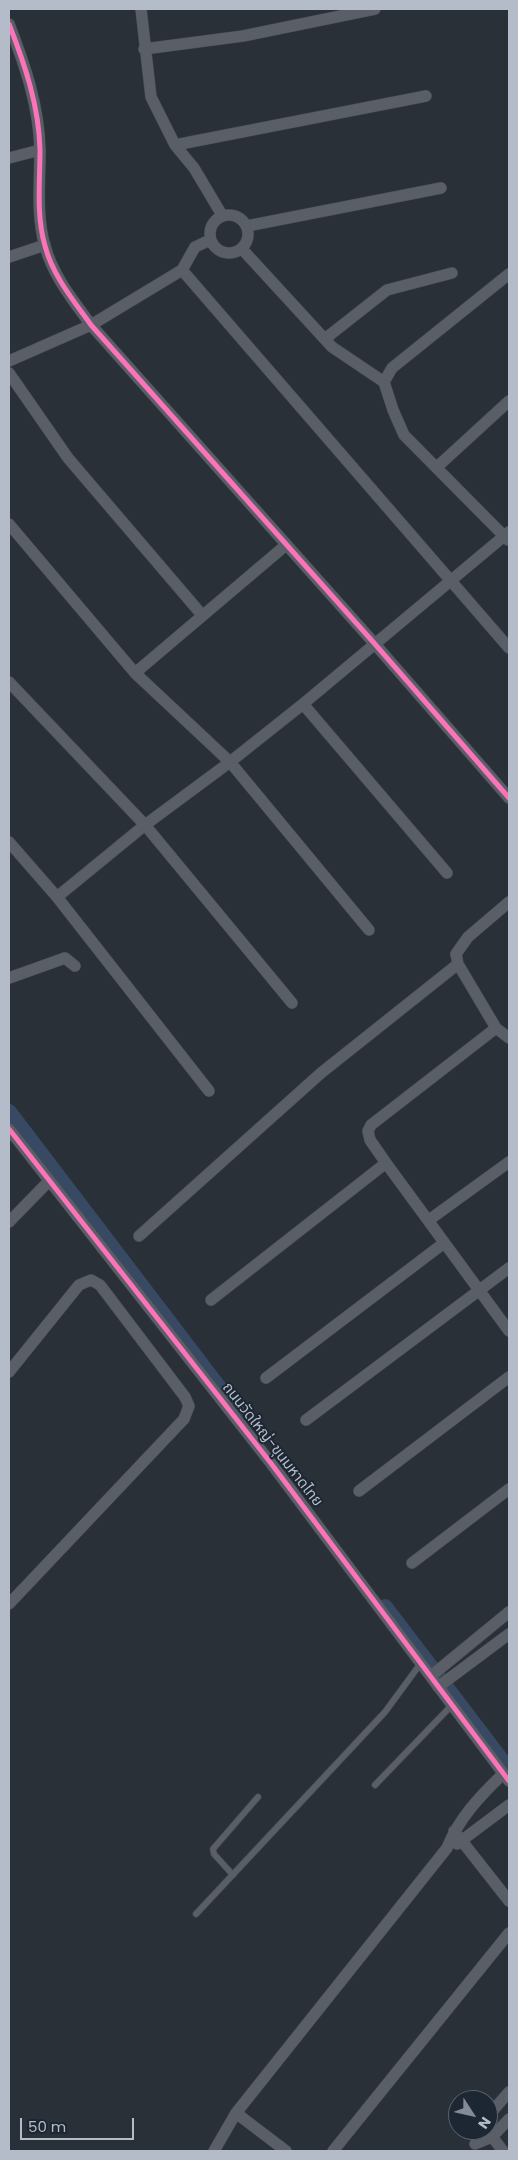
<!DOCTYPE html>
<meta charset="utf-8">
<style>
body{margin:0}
#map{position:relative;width:518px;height:2160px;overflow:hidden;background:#2a3038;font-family:Poppins,sans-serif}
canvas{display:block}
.frame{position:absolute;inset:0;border:10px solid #b4bcc9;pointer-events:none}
.north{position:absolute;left:448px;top:2090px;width:50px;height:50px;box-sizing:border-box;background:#1d2633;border:1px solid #59626f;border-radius:50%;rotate:125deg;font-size:14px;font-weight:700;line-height:20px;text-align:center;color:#b4bcc9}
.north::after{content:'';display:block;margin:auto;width:18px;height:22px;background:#848b96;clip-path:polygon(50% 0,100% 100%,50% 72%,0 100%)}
.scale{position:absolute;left:20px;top:2118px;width:114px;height:22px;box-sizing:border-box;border:2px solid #b4bcc9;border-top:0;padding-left:6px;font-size:15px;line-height:18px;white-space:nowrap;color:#b4bcc9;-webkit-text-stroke:4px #1d2633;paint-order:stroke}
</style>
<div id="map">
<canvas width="518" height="2160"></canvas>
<div class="frame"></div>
<div class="north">N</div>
<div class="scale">50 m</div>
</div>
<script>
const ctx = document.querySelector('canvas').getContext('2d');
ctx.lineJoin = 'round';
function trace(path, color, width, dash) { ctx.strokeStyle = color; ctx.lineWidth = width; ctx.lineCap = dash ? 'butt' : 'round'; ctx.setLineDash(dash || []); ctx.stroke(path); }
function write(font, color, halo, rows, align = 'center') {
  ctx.font = font + ' Poppins,"Noto Sans Thai",sans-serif'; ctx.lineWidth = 4; ctx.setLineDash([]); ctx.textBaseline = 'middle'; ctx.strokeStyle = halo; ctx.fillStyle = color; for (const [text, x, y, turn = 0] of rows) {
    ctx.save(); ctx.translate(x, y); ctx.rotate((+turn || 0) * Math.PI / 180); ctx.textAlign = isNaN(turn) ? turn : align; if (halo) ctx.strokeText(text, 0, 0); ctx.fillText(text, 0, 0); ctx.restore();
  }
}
const canal = new Path2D(`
 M9 1112 236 1410
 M385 1607 509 1770`);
const service = new Path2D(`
 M375 1785 452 1705
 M233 1875 214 1854 213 1849 258 1797
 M196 1914 385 1712 421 1663`);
const minor = new Path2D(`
 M141 9 151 97 175 145 194 168 222 215
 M9 24C25 65 39 106 40 150 40 182 36 215 45 246 53 276 73 300 91 325L374 643 509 798
 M144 49 243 36 375 9
 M175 145 426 96
 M9 158 40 150
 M210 234a19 19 0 1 1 38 0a19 19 0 1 1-38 0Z
 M247 226 441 188
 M242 249 332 347 384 382 393 410 404 435 508 540
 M9 257 45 245
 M182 270 509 648
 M326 338 387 290 452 273
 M9 361 91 325 182 270 195 247 210 240
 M9 373 68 458 202 615
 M384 382 392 368 509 274
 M437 467 509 401
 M9 524 135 673 230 762 369 930
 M135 673 286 545
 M9 682 145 825 292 1003
 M303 704 447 873
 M9 842 57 897 209 1091
 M57 897 145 825 230 762 303 704 509 532
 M509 902 468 937 456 954 458 964 496 1028 509 1038
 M9 978 65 958 75 966
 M496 1028 371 1125 368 1131 370 1140 386 1163 509 1331
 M9 1129 270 1462 509 1781
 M429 1220 509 1162
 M9 1222 49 1181
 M139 1236 321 1073 458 964
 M211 1300 386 1163
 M9 1372 79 1285 91 1280 100 1285 185 1397 189 1406 184 1419 9 1604
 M266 1378 444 1243
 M306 1420 509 1268
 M359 1491 509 1377
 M412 1563 509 1489
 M431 1676 509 1612
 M438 1687 509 1634
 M454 1831 509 1901
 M457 1844 509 1805
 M236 2113 286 2151
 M488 2116 509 2092
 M487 2130 503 2151
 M475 2144 492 2137 509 2119
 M214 2151 236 2113 447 1848C459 1818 480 1796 503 1774
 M333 2151 509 1933`);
const cycleway = new Path2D(`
 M9 24C25 65 39 106 40 150 40 182 36 215 45 246 53 276 73 300 91 325L374 643 509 798
 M9 1129 270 1462 509 1781`);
const streetNames = [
 ["ถนนวัดใหญ่-ขุนมหาดไทย",272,1445,52]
];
trace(canal, '#384963', 16);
trace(service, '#484c53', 7);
trace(minor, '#484c53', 12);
trace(service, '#5a5e66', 5.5);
trace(minor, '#5a5e66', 11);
trace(cycleway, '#fb73b8', 5);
write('15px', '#b4bcc9', '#1d2633', streetNames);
</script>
